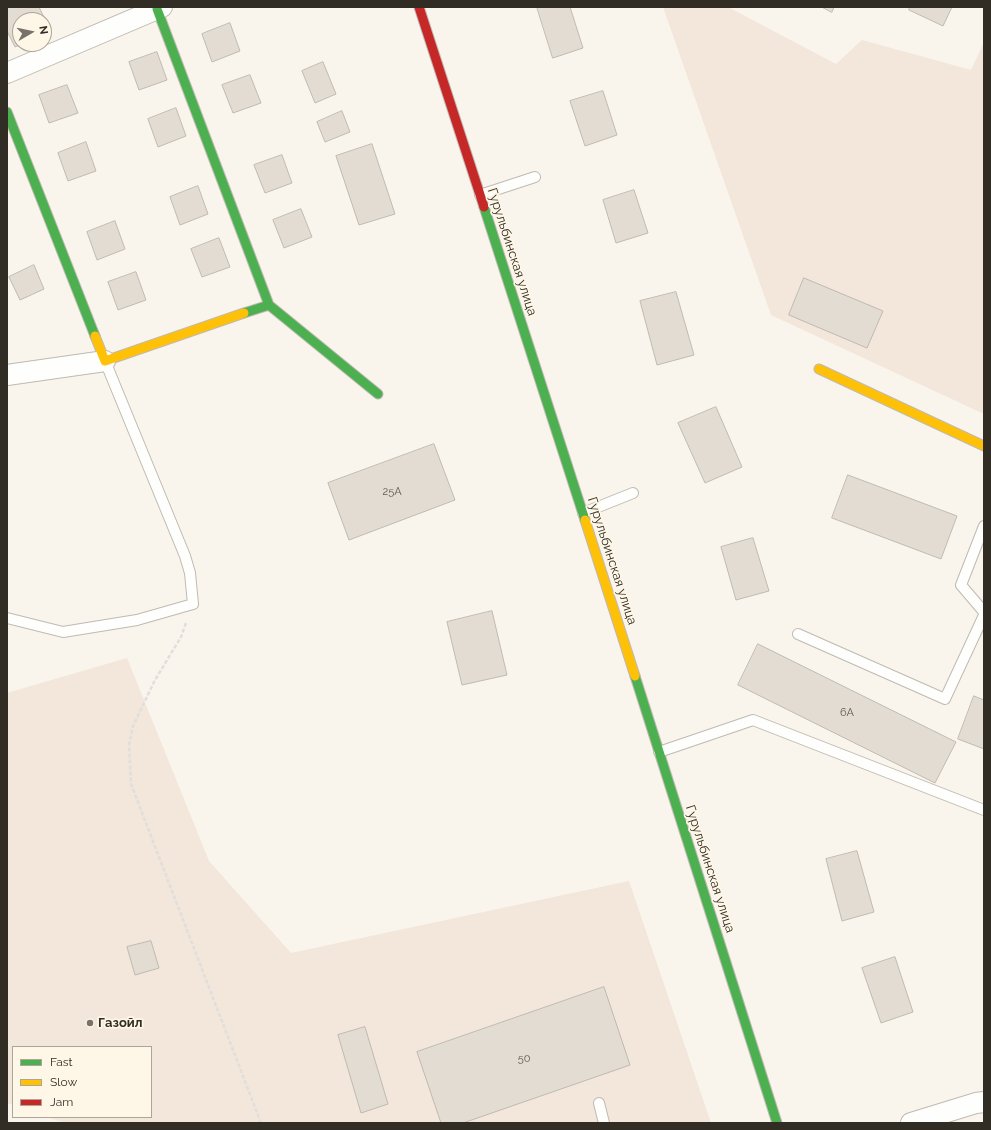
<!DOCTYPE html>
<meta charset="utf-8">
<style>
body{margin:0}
#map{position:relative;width:991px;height:1130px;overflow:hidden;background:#f9f5ec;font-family:Raleway,sans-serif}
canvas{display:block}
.frame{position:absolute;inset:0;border:8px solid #322d24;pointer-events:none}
.legend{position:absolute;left:12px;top:1046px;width:140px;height:72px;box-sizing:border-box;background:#fef6e7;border:1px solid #aca699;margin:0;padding:5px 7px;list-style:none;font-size:12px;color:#322d24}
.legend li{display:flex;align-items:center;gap:8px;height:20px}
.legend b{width:20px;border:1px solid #aca699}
.north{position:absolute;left:12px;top:12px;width:40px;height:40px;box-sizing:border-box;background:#fef6e7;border:1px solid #aca699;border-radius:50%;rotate:81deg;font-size:11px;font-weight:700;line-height:16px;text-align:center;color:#322d24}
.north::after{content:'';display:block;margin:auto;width:14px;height:18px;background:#78736a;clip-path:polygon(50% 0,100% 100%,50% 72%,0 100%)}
</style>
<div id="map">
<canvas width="991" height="1130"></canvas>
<div class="frame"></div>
<ul class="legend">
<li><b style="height:5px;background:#4caf50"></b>Fast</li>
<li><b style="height:5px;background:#ffc107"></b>Slow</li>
<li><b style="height:5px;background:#c62828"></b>Jam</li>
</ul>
<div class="north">N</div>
</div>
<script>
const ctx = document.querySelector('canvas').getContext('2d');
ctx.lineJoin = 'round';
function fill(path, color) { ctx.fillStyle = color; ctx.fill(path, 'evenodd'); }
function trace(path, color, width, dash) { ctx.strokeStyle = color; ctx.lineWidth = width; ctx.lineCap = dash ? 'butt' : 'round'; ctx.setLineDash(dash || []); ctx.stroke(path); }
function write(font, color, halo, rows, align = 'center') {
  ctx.font = font + ' Raleway,sans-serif'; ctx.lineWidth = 3.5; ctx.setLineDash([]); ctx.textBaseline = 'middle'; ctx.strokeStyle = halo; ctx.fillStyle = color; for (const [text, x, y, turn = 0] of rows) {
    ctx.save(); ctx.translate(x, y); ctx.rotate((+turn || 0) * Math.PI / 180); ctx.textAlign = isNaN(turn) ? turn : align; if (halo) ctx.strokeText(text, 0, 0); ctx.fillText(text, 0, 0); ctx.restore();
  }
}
const industrial = new Path2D(`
 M663 7H728L836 64 862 40 971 70 984 42V414L771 315Z
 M127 658 209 861 291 953 629 881 711 1123H65L47 1117H151V1047H13V1105L7 1103V693Z`);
const building = new Path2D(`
 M7 7H39L50 30 44 33V20H20V44H22L15 47 7 31Z
 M537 7H570L583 48 553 58Z
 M822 7H834L832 12Z
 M910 7H952L943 26 909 10Z
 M230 23 240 51 212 62 202 34Z
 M157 52 167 80 139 90 129 62Z
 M323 62 336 94 315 103 302 71Z
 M250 75 261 103 233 113 222 85Z
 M67 85 78 113 49 123 39 95Z
 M603 91 617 135 585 146 570 101Z
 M176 108 186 136 158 147 148 119Z
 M342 111 350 132 325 142 317 122Z
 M86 142 96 171 68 181 58 153Z
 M372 144 395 214 359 225 336 156Z
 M282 155 292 183 265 193 254 165Z
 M198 186 208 214 180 225 170 197Z
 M634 190 648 233 616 243 603 200Z
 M301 209 312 237 284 248 273 220Z
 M115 221 125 249 97 260 87 232Z
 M219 238 230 267 202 277 191 249Z
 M34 265 44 289 20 300 9 277Z
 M136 272 146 300 118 310 108 282Z
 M804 278 883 311 867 348 789 315Z
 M676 292 694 355 657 365 640 301Z
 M716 407 742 467 705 483 678 423Z
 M434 444 455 500 349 540 328 483Z
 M848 475 957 516 941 559 832 518Z
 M753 538 769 591 736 600 721 547Z
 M492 611 507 675 462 685 447 622Z
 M758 644 956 742 935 783 738 685Z
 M974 696 984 700V749L958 739Z
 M857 851 874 912 842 921 826 859Z
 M151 941 159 968 135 975 127 947Z
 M895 957 913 1012 881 1023 862 968Z
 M604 987 630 1065 463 1123H441L417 1052Z
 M365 1027 388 1104 361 1113 338 1035Z`);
const path = new Path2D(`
 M186 623 181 637 155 680 133 726 129 745 131 784 261 1123`);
const lane = new Path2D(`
 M480 195 535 177
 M583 513 633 493
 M984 526 961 585 984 612
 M7 618 63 632 137 620 193 604 190 573 185 556 105 361
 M798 634 945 699 984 615
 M659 752 753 720 984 810
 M599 1103 604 1123`);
const street = new Path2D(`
 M7 73 162 7
 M7 375 105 361
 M911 1123 976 1103 984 1102`);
const fast = new Path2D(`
 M157 9 269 305
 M7 112 95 336
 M484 207 585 520
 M244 313 269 305 378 394
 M635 676 777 1123`);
const slow = new Path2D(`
 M95 336 105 361 244 313
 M819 369 984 446
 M585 520 635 676`);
const jam = new Path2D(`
 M419 7 484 207`);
const markers = [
 [90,1023,4,"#78736a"]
];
const numberNames = [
 ["25А",392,492],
 ["6А",847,713],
 ["50",524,1059]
];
const streetNames = [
 ["Гурульбинская улица",512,252,72],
 ["Гурульбинская улица",612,561,72],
 ["Гурульбинская улица",710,869,72]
];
const poiNames = [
 ["Газойл",98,1023]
];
fill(industrial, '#f3e6da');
fill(building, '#e3dcd3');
trace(building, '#bfbab2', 1);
trace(lane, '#bfbab2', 12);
trace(street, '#bfbab2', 22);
trace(fast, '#bfbab2', 11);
trace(slow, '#bfbab2', 11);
trace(jam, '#bfbab2', 11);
trace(path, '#e0dfdd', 2.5, [4, 2]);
trace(lane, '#fefefc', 10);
trace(street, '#fefefc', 20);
trace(fast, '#4caf50', 9);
trace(slow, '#ffc107', 9);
trace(jam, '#c62828', 9);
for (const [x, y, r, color] of markers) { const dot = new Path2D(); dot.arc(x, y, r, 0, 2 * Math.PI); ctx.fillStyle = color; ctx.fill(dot); trace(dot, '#fef6e7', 1.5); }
write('11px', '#605a52', null, numberNames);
write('13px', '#322d24', '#fef6e7', streetNames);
write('bold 13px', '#322d24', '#fef6e7', poiNames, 'left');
</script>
